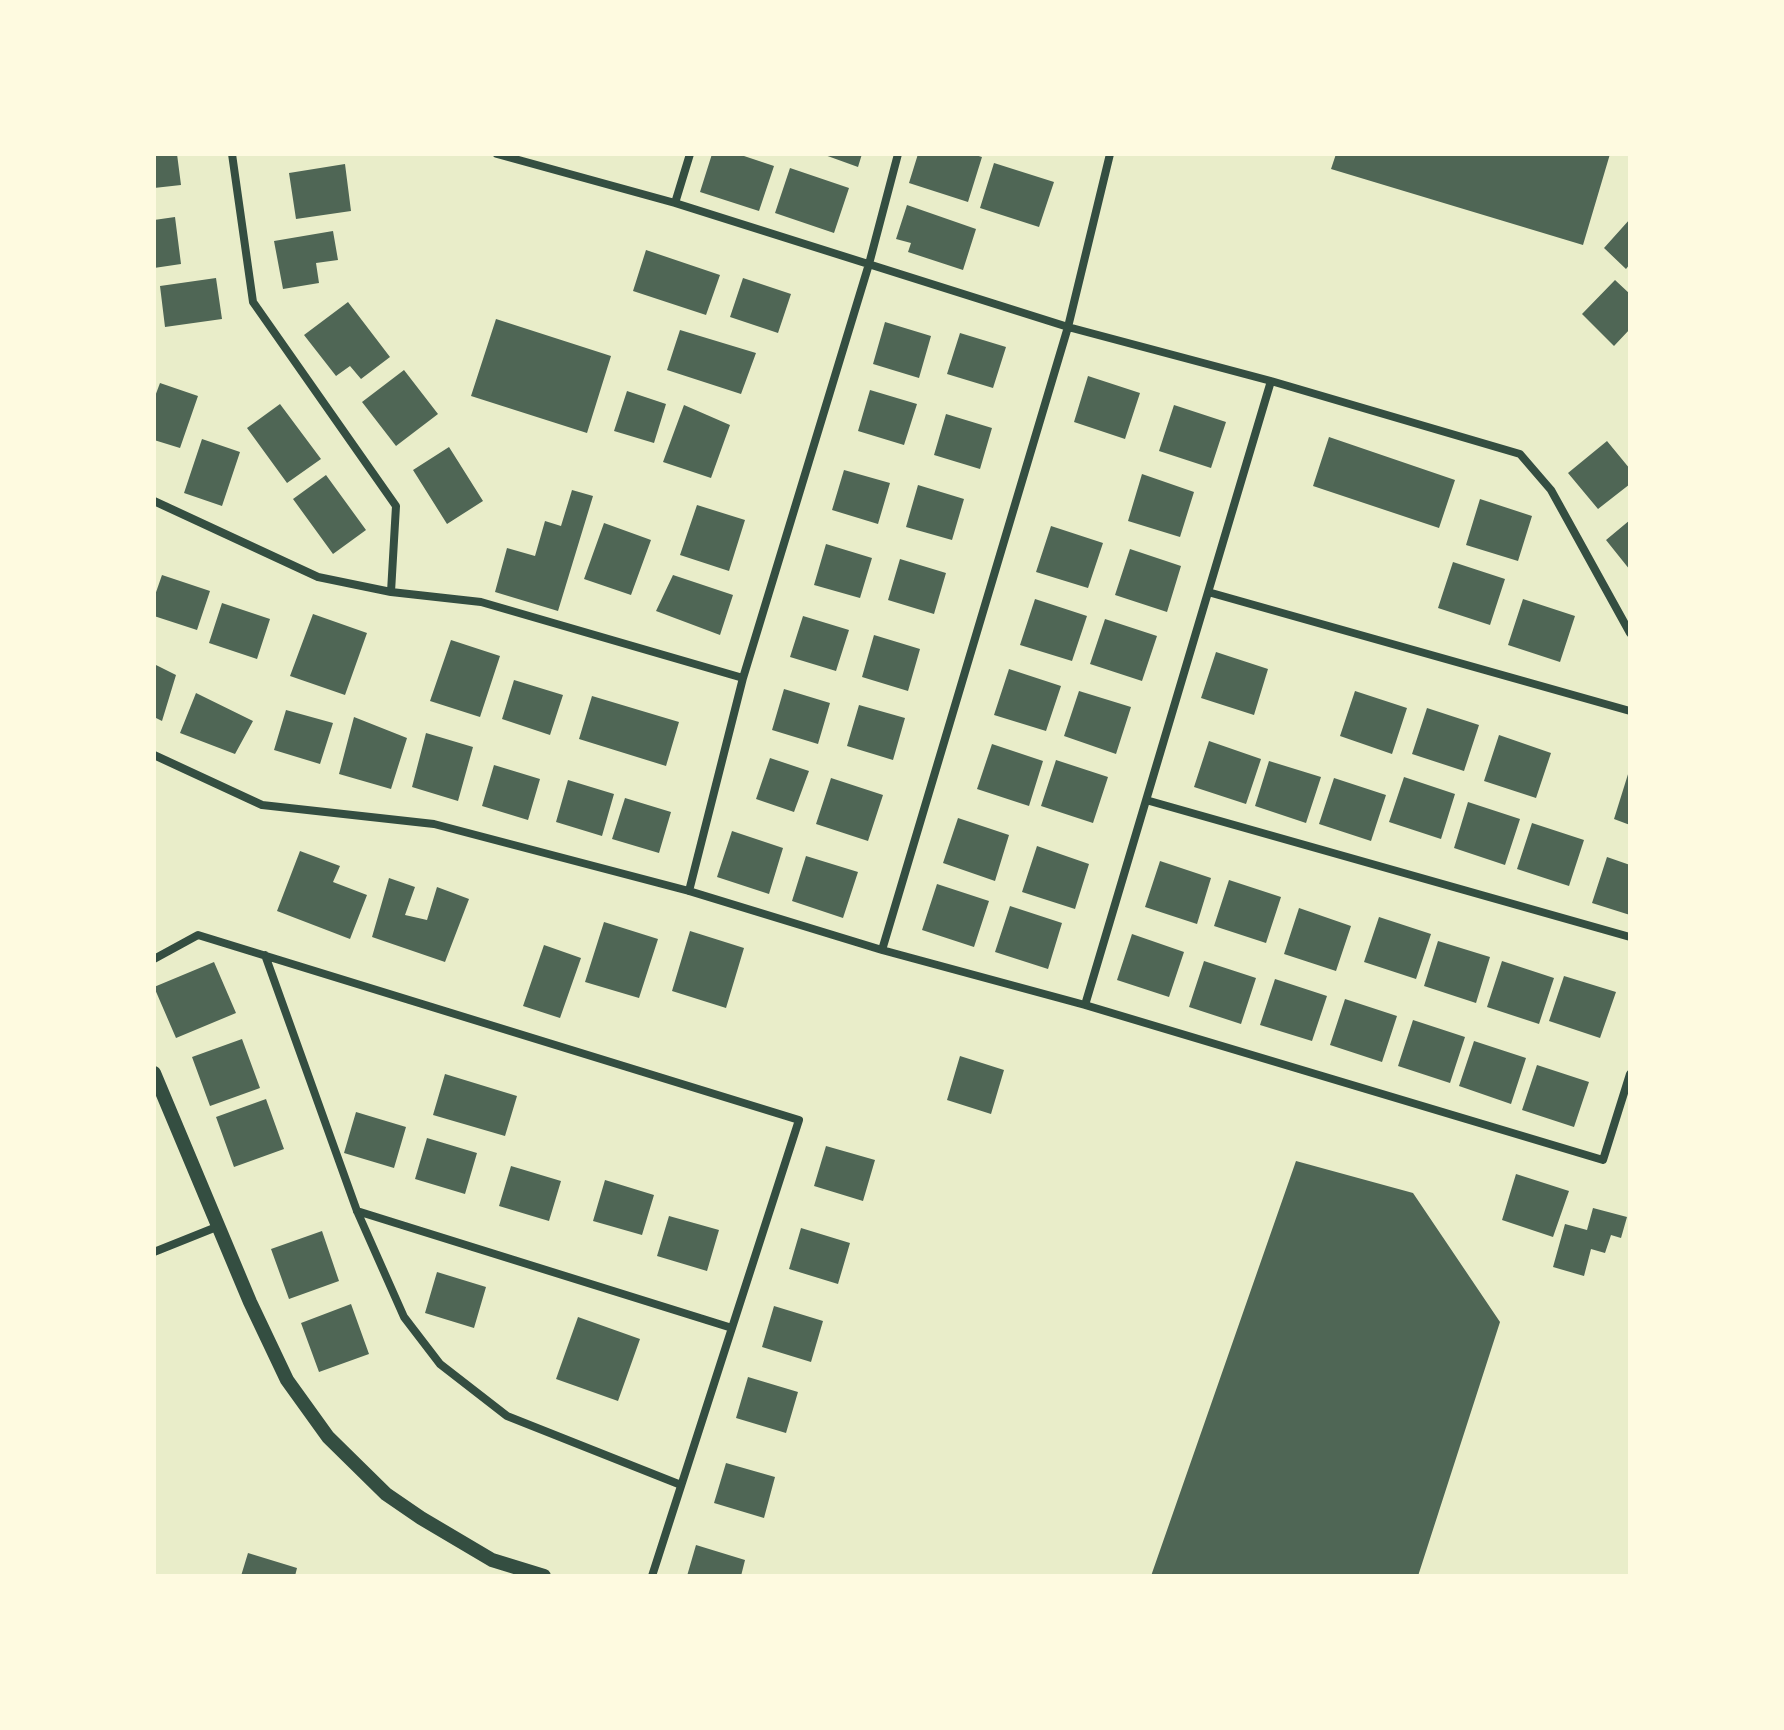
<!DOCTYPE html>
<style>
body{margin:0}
#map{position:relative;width:1784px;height:1730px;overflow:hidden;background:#e9edc9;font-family:Lato,sans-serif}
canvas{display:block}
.frame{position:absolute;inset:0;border:156px solid #fefae0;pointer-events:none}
</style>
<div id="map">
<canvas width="1784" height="1730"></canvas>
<div class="frame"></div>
</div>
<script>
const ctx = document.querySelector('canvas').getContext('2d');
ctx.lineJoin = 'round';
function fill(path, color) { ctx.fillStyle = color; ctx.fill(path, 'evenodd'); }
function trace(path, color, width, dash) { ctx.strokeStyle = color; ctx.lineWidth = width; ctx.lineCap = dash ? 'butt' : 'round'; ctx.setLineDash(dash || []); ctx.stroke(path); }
const building = new Path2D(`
 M154 154H177L181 185 154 188Z
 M712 154H738L774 166 759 211 700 192Z
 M822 154H862L858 167Z
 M918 154H972L982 157 968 202 909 183Z
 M1336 154H1610L1583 245 1331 169Z
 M994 163 1054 182 1039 227 980 208Z
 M345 164 351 211 296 219 289 173Z
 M790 168 849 188 834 233 775 213Z
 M907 205 976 229 963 270 908 252 911 243 896 239Z
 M175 217 181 264 154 268V220Z
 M1630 219V264L1626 269 1604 248Z
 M333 231 338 260 316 263 319 283 283 289 274 241Z
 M646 250 720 275 706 315 633 291Z
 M216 278 222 319 165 327 160 286Z
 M743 278 791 294 778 333 730 317Z
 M1615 280 1630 294V329L1614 346 1582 314Z
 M348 302 390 357 361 379 350 366 336 376 304 335Z
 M496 319 611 356 587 433 471 396Z
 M885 322 931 336 919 378 873 364Z
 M680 330 756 353 741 394 667 370Z
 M960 333 1006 347 993 388 947 374Z
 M404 370 438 414 396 446 362 402Z
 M1088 376 1140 393 1125 439 1074 422Z
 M160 383 198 396 180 448 154 440V399Z
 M870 390 917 404 904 445 858 431Z
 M627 391 666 404 654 443 614 431Z
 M280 404 321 459 287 483 247 428Z
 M684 405 730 425 711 478 663 462Z
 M1174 405 1226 422 1211 468 1159 451Z
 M946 414 992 428 980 469 934 455Z
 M1329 437 1455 480 1439 528 1313 486Z
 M202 439 240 452 222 506 184 493Z
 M1607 441 1630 469V484L1598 509 1568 473Z
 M449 447 483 501 447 524 413 470Z
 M844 470 890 483 878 524 832 510Z
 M1142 474 1194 492 1180 537 1128 521Z
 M326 475 366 530 333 554 293 499Z
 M918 485 964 499 952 540 906 527Z
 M572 490 593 496 558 611 495 592 507 548 535 556 545 521 561 526Z
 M1480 499 1532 516 1518 561 1466 545Z
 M697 505 745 520 729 571 680 555Z
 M1630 520V570L1606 540Z
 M604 523 651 540 631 595 584 579Z
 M1051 526 1103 543 1088 588 1036 572Z
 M826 544 872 558 860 598 814 585Z
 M1130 549 1181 566 1167 612 1115 595Z
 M900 559 946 573 934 614 888 600Z
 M1453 562 1505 579 1490 625 1438 608Z
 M162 575 210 591 197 630 154 616V598Z
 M673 575 733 595 720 635 656 611Z
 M1035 599 1087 616 1072 661 1020 645Z
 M1523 599 1575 616 1560 662 1508 645Z
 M222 603 270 619 257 659 209 643Z
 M313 614 367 633 345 695 290 676Z
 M803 616 849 630 836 671 790 657Z
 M1105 619 1157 636 1142 681 1090 664Z
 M874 635 920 649 908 691 862 677Z
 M451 640 500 656 480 717 430 701Z
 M1216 652 1268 669 1254 715 1201 698Z
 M154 664 176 675 162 721 154 717Z
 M1009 669 1061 686 1046 731 994 715Z
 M514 680 563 695 550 735 502 719Z
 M784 689 830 703 818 744 772 730Z
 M1079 691 1131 707 1116 754 1064 736Z
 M1355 691 1407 708 1392 754 1340 736Z
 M196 693 253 721 235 754 180 733Z
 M592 696 679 722 666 766 579 739Z
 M859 705 905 718 893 760 847 746Z
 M1427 708 1479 725 1464 771 1412 754Z
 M286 710 333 723 320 764 274 750Z
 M354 717 407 738 391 789 339 774Z
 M426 733 473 747 458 801 412 787Z
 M1499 735 1551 753 1536 798 1484 781Z
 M1209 741 1261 759 1246 804 1194 787Z
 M992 744 1043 761 1029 806 977 789Z
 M770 758 809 771 794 812 756 799Z
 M1056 760 1108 777 1093 823 1041 806Z
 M1269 761 1321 777 1306 823 1255 806Z
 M494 765 540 779 528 820 482 806Z
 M1629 771H1630V825L1614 819Z
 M1404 777 1455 794 1441 839 1389 822Z
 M831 778 883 795 868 841 816 824Z
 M1334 778 1386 795 1371 841 1319 824Z
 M568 780 614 794 602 836 556 822Z
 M625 798 671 812 659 853 612 839Z
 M1468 802 1520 819 1505 865 1454 848Z
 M958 818 1009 835 995 881 943 863Z
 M1532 823 1584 840 1569 886 1517 869Z
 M732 831 783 848 769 894 717 877Z
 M1037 846 1089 864 1075 909 1022 892Z
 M300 851 340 866 333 882 367 895 350 939 277 911Z
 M806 856 858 872 843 918 792 901Z
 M1607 857 1630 865V915L1592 903Z
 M1160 861 1211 878 1197 924 1145 907Z
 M389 878 415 887 405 915 427 920 437 887 469 899 445 962 372 937Z
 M1229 880 1281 897 1266 943 1214 926Z
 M937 884 989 901 974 947 922 930Z
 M1010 906 1062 923 1048 969 995 952Z
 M1299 908 1351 926 1336 971 1284 954Z
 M1379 917 1431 934 1416 979 1364 962Z
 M604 922 658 939 639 998 585 982Z
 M690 931 744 948 726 1008 672 991Z
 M1132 934 1184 952 1169 997 1117 980Z
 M1438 941 1490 957 1476 1003 1424 986Z
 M544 945 581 958 560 1018 523 1006Z
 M1204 961 1256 978 1241 1024 1189 1007Z
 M1502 961 1554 978 1539 1024 1487 1007Z
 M214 962 236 1013 176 1038 154 987Z
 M1564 976 1616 992 1600 1038 1549 1021Z
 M1275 979 1327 996 1312 1041 1260 1025Z
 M1345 999 1397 1016 1382 1062 1330 1045Z
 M1413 1020 1465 1037 1450 1083 1398 1066Z
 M242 1039 260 1088 210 1106 192 1057Z
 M1474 1041 1526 1058 1511 1104 1459 1086Z
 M960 1056 1004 1070 991 1114 947 1100Z
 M1537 1065 1589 1082 1574 1127 1522 1110Z
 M445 1074 517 1096 505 1136 433 1115Z
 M266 1099 284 1149 234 1167 216 1117Z
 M356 1112 406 1127 394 1168 344 1153Z
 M427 1138 477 1153 465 1194 415 1179Z
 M826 1146 875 1160 863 1201 814 1186Z
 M1296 1161 1413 1193 1500 1322 1418 1576H1151Z
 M511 1166 561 1181 549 1221 499 1206Z
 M1516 1174 1569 1191 1553 1237 1502 1220Z
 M605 1180 654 1195 642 1235 593 1221Z
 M1593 1208 1627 1217 1621 1238 1611 1235 1605 1253 1591 1249 1584 1276 1553 1267 1565 1224 1587 1230Z
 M669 1216 719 1230 707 1271 657 1256Z
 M801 1228 850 1243 838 1284 789 1269Z
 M322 1231 339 1281 289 1299 271 1249Z
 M437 1272 486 1287 474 1328 425 1313Z
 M351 1304 369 1354 319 1372 301 1323Z
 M774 1306 823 1321 811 1362 762 1347Z
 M578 1317 640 1339 618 1401 556 1379Z
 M748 1377 798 1392 786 1433 736 1418Z
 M726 1463 775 1477 764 1518 714 1503Z
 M696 1545 745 1560 741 1576H687Z
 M248 1553 297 1568 295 1576H241Z`);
const minor = new Path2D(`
 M232 154 253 302 396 506 391 592
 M497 154 675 203
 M690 154 675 203 1068 327 1271 381 1520 454 1551 490 1630 633
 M154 501 318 577 391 592 481 602 743 678
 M1208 592 1630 711
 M154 755 262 805 434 824 689 891 882 950 1085 1005 1603 1160 1630 1074
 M1146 800 1630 937
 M689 891 743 678 869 264 898 154
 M882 950 1068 327 1110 154
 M265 955 357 1211 404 1317 440 1364 507 1416 681 1485
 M154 959 198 935 799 1120 652 1576
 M1085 1005 1271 381
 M357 1211 732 1328
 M154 1252 219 1226`);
const tertiary = new Path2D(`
 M154 1073 250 1302 287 1380 328 1437 386 1494 421 1518 492 1560 544 1576`);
fill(building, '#4f6655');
trace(minor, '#344e41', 8);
trace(tertiary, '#344e41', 14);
</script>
